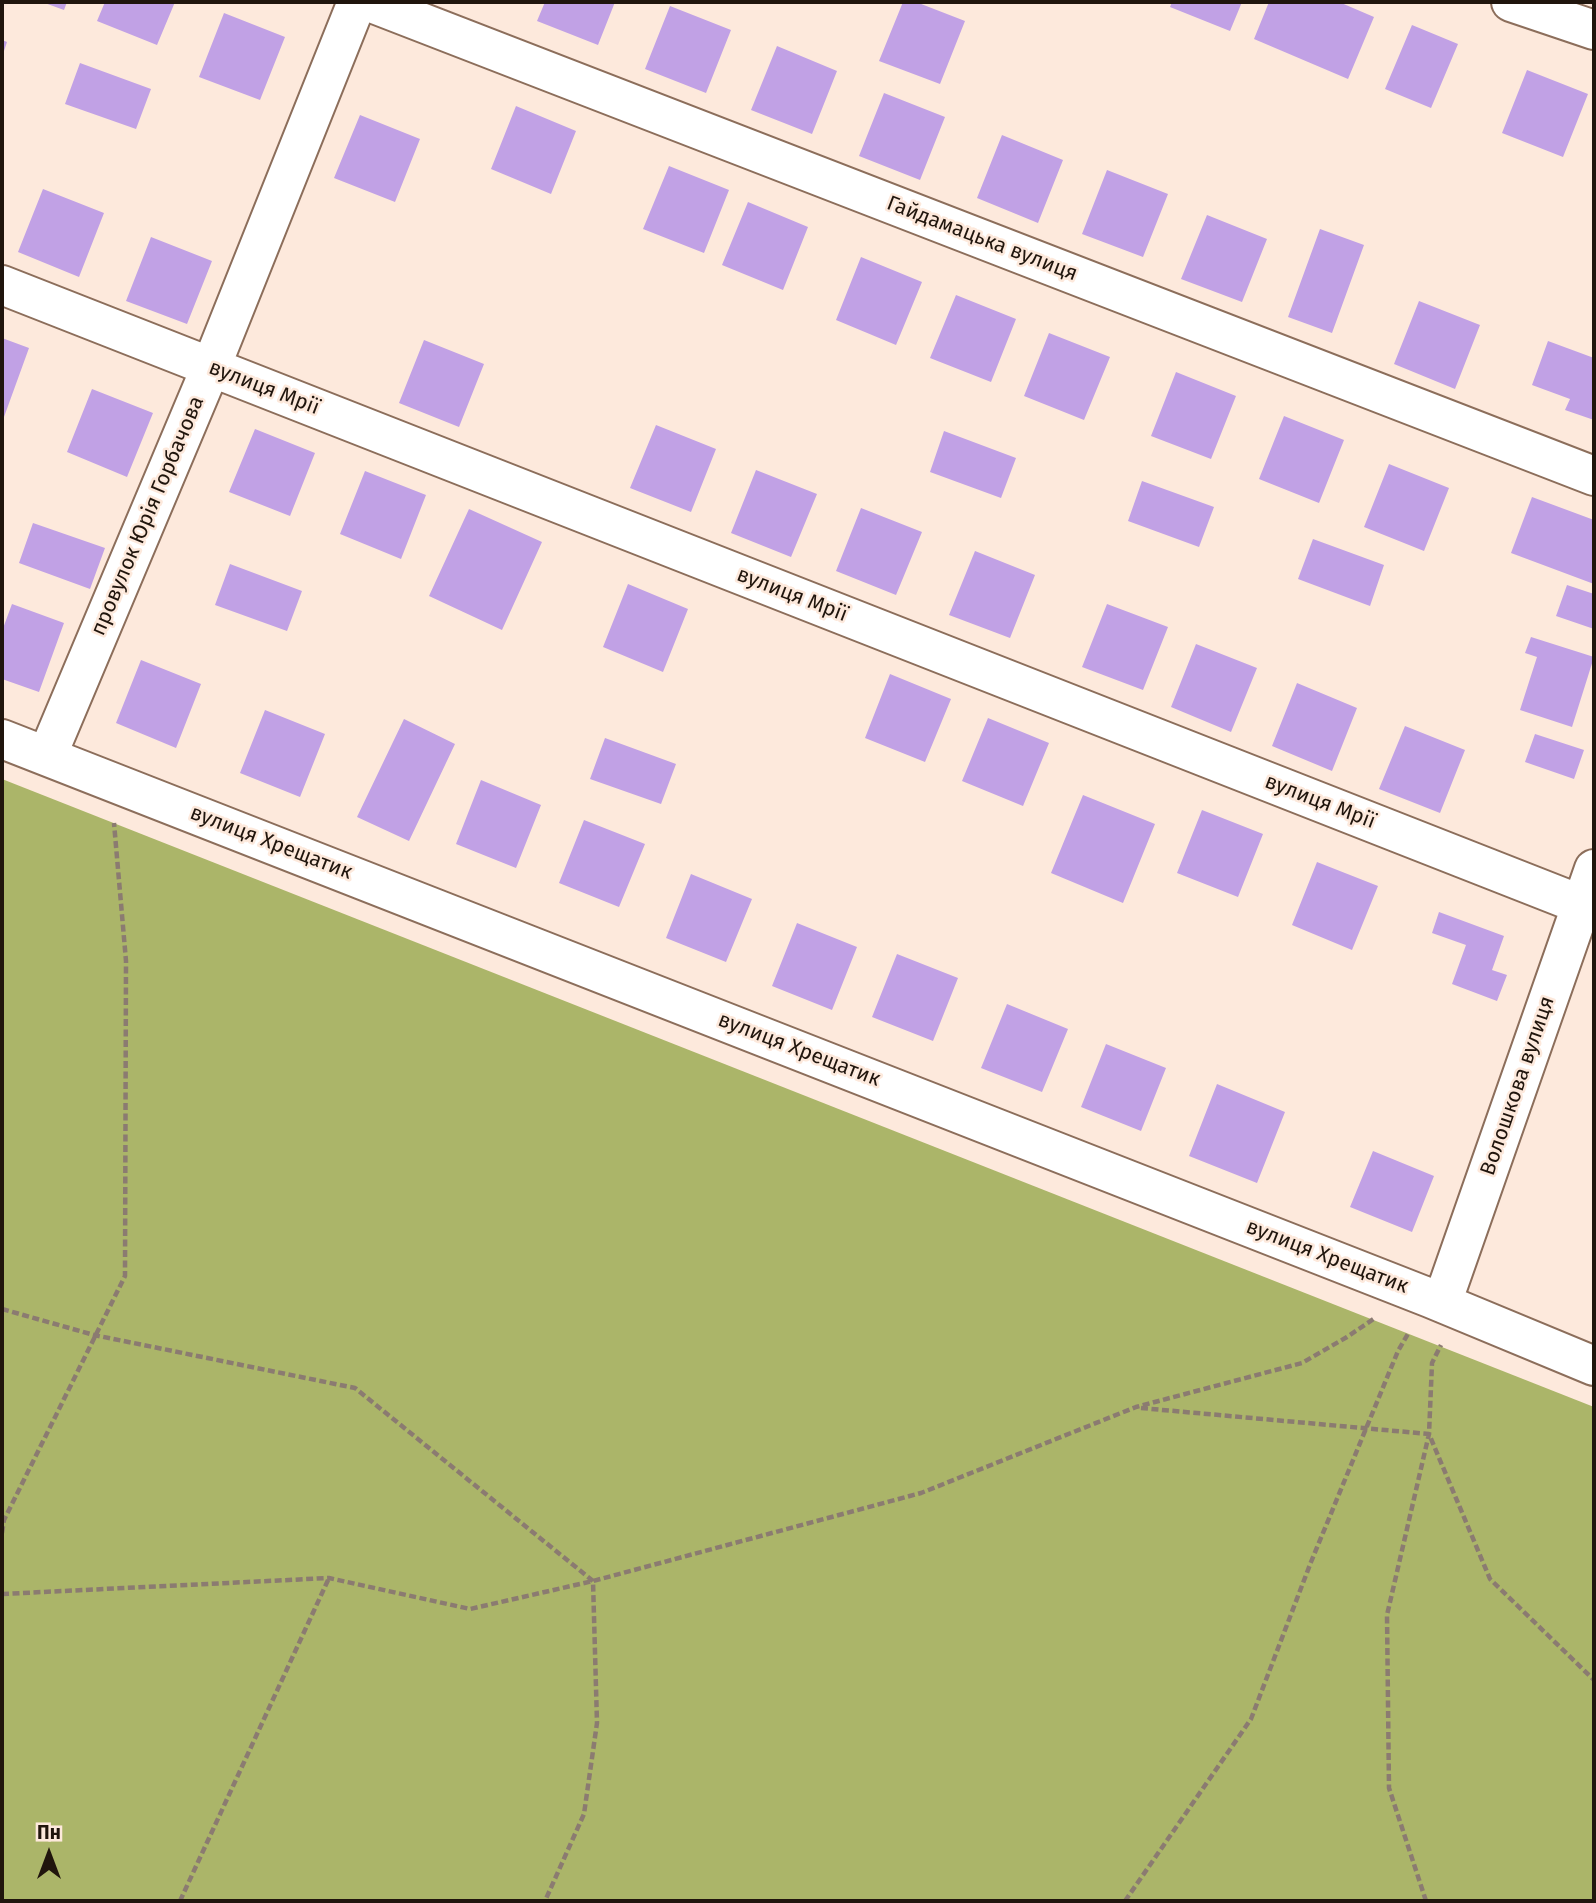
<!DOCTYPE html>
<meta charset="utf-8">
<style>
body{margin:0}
#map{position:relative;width:1596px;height:1903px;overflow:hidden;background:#fde9dc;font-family:"Fira Sans",sans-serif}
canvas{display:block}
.frame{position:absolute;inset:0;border:4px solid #20150d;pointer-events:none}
.north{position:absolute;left:14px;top:1819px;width:70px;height:70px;-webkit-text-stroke:5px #fde9dc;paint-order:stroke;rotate:0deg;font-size:19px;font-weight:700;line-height:28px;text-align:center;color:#20150d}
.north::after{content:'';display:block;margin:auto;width:24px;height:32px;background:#20150d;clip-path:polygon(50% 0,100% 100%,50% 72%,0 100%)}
</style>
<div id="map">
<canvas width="1596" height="1903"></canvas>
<div class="frame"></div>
<div class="north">Пн</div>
</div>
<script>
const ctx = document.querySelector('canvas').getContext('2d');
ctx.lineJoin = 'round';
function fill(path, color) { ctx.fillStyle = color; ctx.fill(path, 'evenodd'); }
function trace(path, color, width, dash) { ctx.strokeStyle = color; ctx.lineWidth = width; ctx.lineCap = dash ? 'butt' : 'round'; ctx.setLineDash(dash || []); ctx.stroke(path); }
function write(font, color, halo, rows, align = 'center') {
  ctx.font = font + ' "Fira Sans",sans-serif'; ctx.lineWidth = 5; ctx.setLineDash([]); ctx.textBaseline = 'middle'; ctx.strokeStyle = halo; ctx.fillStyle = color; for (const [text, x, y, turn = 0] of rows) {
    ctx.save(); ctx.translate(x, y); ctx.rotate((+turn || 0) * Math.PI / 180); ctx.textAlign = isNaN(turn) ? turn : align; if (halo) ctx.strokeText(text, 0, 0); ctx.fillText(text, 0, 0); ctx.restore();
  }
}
const forest = new Path2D(`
 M2 779 1594 1407V1901H2Z`);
const building = new Path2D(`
 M42 2H67L64 10Z
 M105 2H175L157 45 97 21Z
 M545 2H615L598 45 537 21Z
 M903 2H916L965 21 940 84 879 61Z
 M1172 2H1242L1230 31 1170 7Z
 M1269 2H1339L1374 17 1348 79 1254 39Z
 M670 6 731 30 706 93 645 69Z
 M224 13 285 37 260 100 199 77Z
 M1412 25 1458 44 1431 108 1385 89Z
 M2 40 7 42 2 57Z
 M777 46 837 71 812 134 751 110Z
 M80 63 151 89 136 129 65 104Z
 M1527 70 1588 94 1563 157 1502 133Z
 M884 93 945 117 920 180 859 156Z
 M516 106 576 131 551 194 491 169Z
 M360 115 420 139 395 202 334 178Z
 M1002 135 1063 160 1038 223 977 198Z
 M669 166 729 190 704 253 643 229Z
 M1107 170 1168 194 1143 257 1082 234Z
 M43 189 104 213 79 277 18 252Z
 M748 202 808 227 783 290 722 265Z
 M1207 215 1267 239 1242 302 1181 279Z
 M1320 229 1364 245 1332 333 1288 317Z
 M151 237 212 261 187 324 126 301Z
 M861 257 922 282 896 345 836 320Z
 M956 295 1016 319 991 382 930 358Z
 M1419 301 1480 325 1455 389 1394 364Z
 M1049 333 1110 357 1084 420 1024 396Z
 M2 338 29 348 4 417 2 416Z
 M424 340 484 364 459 427 399 403Z
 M1548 341 1594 358V420L1565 410 1570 399 1532 385Z
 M1176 372 1236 396 1211 459 1151 436Z
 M92 389 153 413 127 477 67 452Z
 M1284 416 1344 440 1319 503 1259 479Z
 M656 425 716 449 691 512 630 488Z
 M255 429 315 453 290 516 229 492Z
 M944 431 1016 458 1001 498 930 472Z
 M1389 464 1449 488 1424 551 1364 527Z
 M756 470 817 494 791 557 731 533Z
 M365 471 426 495 401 559 340 534Z
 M1142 481 1214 507 1199 547 1128 521Z
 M1532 497 1594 520V584L1511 553Z
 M861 508 922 532 896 595 836 571Z
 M469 509 542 542 502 630 429 596Z
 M33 523 105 548 90 589 19 563Z
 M1313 539 1384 565 1370 606 1298 579Z
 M975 551 1035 575 1010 638 949 615Z
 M230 564 302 591 287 631 215 605Z
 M628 584 688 609 663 672 603 647Z
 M1567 585 1594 594V629L1556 616Z
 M12 604 64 623 39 692 2 679V631Z
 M1107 604 1168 627 1143 690 1082 667Z
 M1531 637 1594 657 1572 727 1520 710 1537 657 1525 653Z
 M1196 644 1257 668 1231 732 1171 707Z
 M141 660 201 684 176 748 116 723Z
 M890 674 951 699 925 762 865 738Z
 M1297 683 1357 708 1332 771 1272 746Z
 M265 710 325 734 300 797 240 773Z
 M988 718 1049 743 1023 806 962 781Z
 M404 719 455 744 409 841 357 817Z
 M1405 726 1465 750 1440 813 1379 789Z
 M1535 734 1584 750 1574 779 1525 762Z
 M605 738 676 764 661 804 590 779Z
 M481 780 541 805 516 868 456 844Z
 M1083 795 1155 824 1123 903 1051 873Z
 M1202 810 1263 834 1238 897 1177 873Z
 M584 820 645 844 619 907 559 883Z
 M1317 862 1378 886 1352 950 1292 925Z
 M691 874 752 899 726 962 666 938Z
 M1439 912 1504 936 1492 970 1507 975 1497 1001 1452 984 1466 945 1432 933Z
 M797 923 857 947 832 1010 772 986Z
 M897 954 958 978 933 1041 872 1017Z
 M1007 1004 1068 1029 1042 1092 981 1068Z
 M1106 1044 1166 1068 1141 1131 1081 1107Z
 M1217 1084 1285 1112 1257 1183 1189 1156Z
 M1373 1151 1434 1176 1412 1232 1350 1207Z`);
const path = new Path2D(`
 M2 1309 94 1335 355 1388 593 1581 597 1723 584 1814 545 1901
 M1141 1408 1429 1434 1490 1579 1594 1680
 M2 1533 4 1520 125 1276 126 961 114 823
 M2 1594 329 1578 470 1609 593 1581 921 1493 1136 1407 1302 1363 1347 1337 1375 1318
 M180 1901 329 1578
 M1125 1901 1251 1719 1311 1562 1398 1351 1409 1332
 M1426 1901 1389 1788 1387 1615 1429 1434 1432 1363 1441 1345`);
const minor = new Path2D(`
 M369 2 1594 476
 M1511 2 1594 30
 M2 285 1582 905
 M2 739 1430 1298 1594 1366
 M47 756 211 367 357 2
 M1442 1303 1594 869`);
const streetNames = [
 ["Гайдамацька вулиця",982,239,21],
 ["вулиця Мрії",264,388,21],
 ["провулок Юрія Горбачова",148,516,-67],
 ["вулиця Мрії",792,595,21],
 ["вулиця Мрії",1320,802,21],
 ["вулиця Хрещатик",271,843,21],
 ["вулиця Хрещатик",799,1050,21],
 ["Волошкова вулиця",1518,1086,-71],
 ["вулиця Хрещатик",1327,1257,21]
];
fill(forest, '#abb569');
fill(building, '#c1a1e5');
trace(minor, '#8c6e5b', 42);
trace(path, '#8b7b71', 4.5, [7, 3.5]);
trace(minor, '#fff', 38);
write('21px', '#20150d', '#fde9dc', streetNames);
</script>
